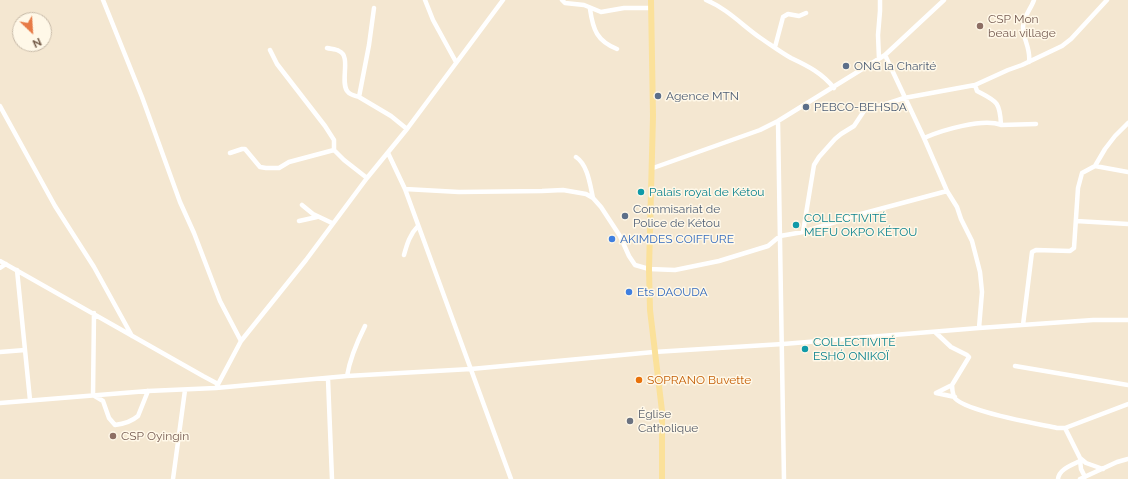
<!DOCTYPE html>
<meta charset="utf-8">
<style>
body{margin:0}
#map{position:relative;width:1128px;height:479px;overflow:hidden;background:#fcf5e2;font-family:Raleway,sans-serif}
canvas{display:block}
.north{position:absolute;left:12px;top:12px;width:40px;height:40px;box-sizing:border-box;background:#fff8e8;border:1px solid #c7baa8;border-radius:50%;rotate:155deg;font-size:11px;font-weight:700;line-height:16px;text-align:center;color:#745c49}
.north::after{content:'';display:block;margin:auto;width:14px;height:18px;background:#e77a46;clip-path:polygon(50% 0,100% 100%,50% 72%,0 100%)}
</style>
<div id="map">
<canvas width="1128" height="479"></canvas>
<div class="north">N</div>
</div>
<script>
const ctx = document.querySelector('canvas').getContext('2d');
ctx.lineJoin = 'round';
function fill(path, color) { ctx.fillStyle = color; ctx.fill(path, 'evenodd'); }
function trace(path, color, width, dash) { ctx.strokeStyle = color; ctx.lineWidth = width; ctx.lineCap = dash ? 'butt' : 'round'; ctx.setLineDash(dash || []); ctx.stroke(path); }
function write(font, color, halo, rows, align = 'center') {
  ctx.font = font + ' Raleway,sans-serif'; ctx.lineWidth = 3; ctx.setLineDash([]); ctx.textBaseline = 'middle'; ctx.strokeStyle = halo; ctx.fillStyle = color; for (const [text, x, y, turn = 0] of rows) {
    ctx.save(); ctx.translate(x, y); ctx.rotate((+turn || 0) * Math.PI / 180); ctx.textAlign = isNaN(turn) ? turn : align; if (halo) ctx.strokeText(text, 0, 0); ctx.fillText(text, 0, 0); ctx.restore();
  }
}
const residential = new Path2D(`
 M0 0H1128V479H0ZM20 20H44V44H20Z`);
const minor = new Path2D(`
 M103 0 142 97 180 202 194 233 220 301 241 341
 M425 0 433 20 456 62
 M562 0 565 3 584 5 601 12 624 8H651
 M706 0C728 9 744 27 762 39 771 45 782 53 791 58 808 66 822 73 834 88
 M374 8 369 45 359 97 391 116 407 129
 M590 9C593 30 597 41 617 49
 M775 47 783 17 788 14 799 16 806 13
 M327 48C331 49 336 49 339 51 352 56 339 83 348 92 350 95 356 96 359 97
 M270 50 277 64 325 126 334 140V150L344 160 367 178
 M885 55 924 138 947 191 957 207 961 219 972 241 980 272 982 292 979 328
 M879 59 878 35 880 11V0
 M1029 62C1031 48 1023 40 1023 27 1023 17 1031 9 1034 0
 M975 85 977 91C996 101 1000 101 1001 125L1036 124
 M0 106 55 206 94 267 132 336
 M778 121 784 479
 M924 138C942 130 983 118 1001 125
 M230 153 242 149H245L260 167 266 168H279L289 162 334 150
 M388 153 405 189 511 479
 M576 157C588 165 590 185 593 198
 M1095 166 1128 172
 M653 168 760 130 778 121 885 55 944 0
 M405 189 459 192 542 191 563 190 586 194 593 198 601 207 620 236 629 256 635 265 649 269 675 270 719 261 768 246 780 236 803 232 861 214 947 191
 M302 205 313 214 332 223
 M299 221 317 217
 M1076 221 1128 224
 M803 232 814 165 819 157 835 139 841 134 854 126 864 111 869 108 883 105 904 98 975 85 1008 70 1022 65 1062 46 1071 39 1107 0
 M404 255C407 244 410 234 418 226
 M0 261 203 376 218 384
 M0 268 6 264
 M17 270 30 400
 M94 313 93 395 103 401 109 418 115 425C124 424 131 422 138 416L148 391
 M1023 325 1032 252 1036 250 1070 251 1074 248 1078 188 1082 173 1095 166 1105 149 1115 136 1128 123
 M935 332 951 347 967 355 969 357 952 385C952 388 953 394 954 397 962 411 1039 424 1057 428H1065L1128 404
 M0 352 25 350
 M1015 366 1128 385
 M347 376C350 358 357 342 365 326
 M328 379 332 479
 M216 388 241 341 306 260 367 178 407 129 503 0
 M936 393 955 397
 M936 393 952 385
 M0 403 148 391 216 388 347 376 471 369 654 352 783 344 979 328 1093 320H1128
 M1065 428 1080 458 1086 463 1103 469
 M1080 460 1081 469 1085 477
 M173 479 185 390
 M1058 479C1059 469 1072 465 1080 461
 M1080 479 1117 462 1128 459`);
const major = new Path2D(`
 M651 0 653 116 649 269 650 310 662 411V479`);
const markers = [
 [980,26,4,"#8d6e63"],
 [846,66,4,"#5c6f8a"],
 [658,96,4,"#5c6f8a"],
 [806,107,4,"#5c6f8a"],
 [641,192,4,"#0f9aa8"],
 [625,216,4,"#5c6f8a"],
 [796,225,4,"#0f9aa8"],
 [612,239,4,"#3f7fe0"],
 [629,292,4,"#3f7fe0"],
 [805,349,4,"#0f9aa8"],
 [639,380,4,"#e8710a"],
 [630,421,4,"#6b7280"],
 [113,436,4,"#8d6e63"]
];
const educationNames = [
 ["CSP Mon",988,19],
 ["beau village",988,33],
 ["CSP Oyingin",121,436]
];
const serviceNames = [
 ["ONG la Charité",854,66],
 ["Agence MTN",666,96],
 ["PEBCO-BEHSDA",814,107],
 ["Commisariat de",633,209],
 ["Police de Kétou",633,223]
];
const cultureNames = [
 ["Palais royal de Kétou",649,192],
 ["COLLECTIVITÉ",804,218],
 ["MEFU OKPO KÉTOU",804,232],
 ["COLLECTIVITÉ",813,342],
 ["ESHÓ ONIKOÏ",813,356]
];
const shopNames = [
 ["AKIMDES COIFFURE",620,239],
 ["Ets DAOUDA",637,292]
];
const foodNames = [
 ["SOPRANO Buvette",647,380]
];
const worshipNames = [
 ["Église",638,414],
 ["Catholique",638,428]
];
fill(residential, '#f4e7d1');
trace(minor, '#fff', 4.5);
trace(major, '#fbe19a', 6);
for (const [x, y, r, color] of markers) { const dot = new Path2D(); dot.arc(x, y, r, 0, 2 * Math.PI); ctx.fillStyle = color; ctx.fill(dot); trace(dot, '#fff8e8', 1.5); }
write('12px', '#785e54', '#fff8e8', educationNames, 'left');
write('12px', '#4e5e75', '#fff8e8', serviceNames, 'left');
write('12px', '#0d838f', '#fff8e8', cultureNames, 'left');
write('12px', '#366cbe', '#fff8e8', shopNames, 'left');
write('12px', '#c56008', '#fff8e8', foodNames, 'left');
write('12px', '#5b616d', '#fff8e8', worshipNames, 'left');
</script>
